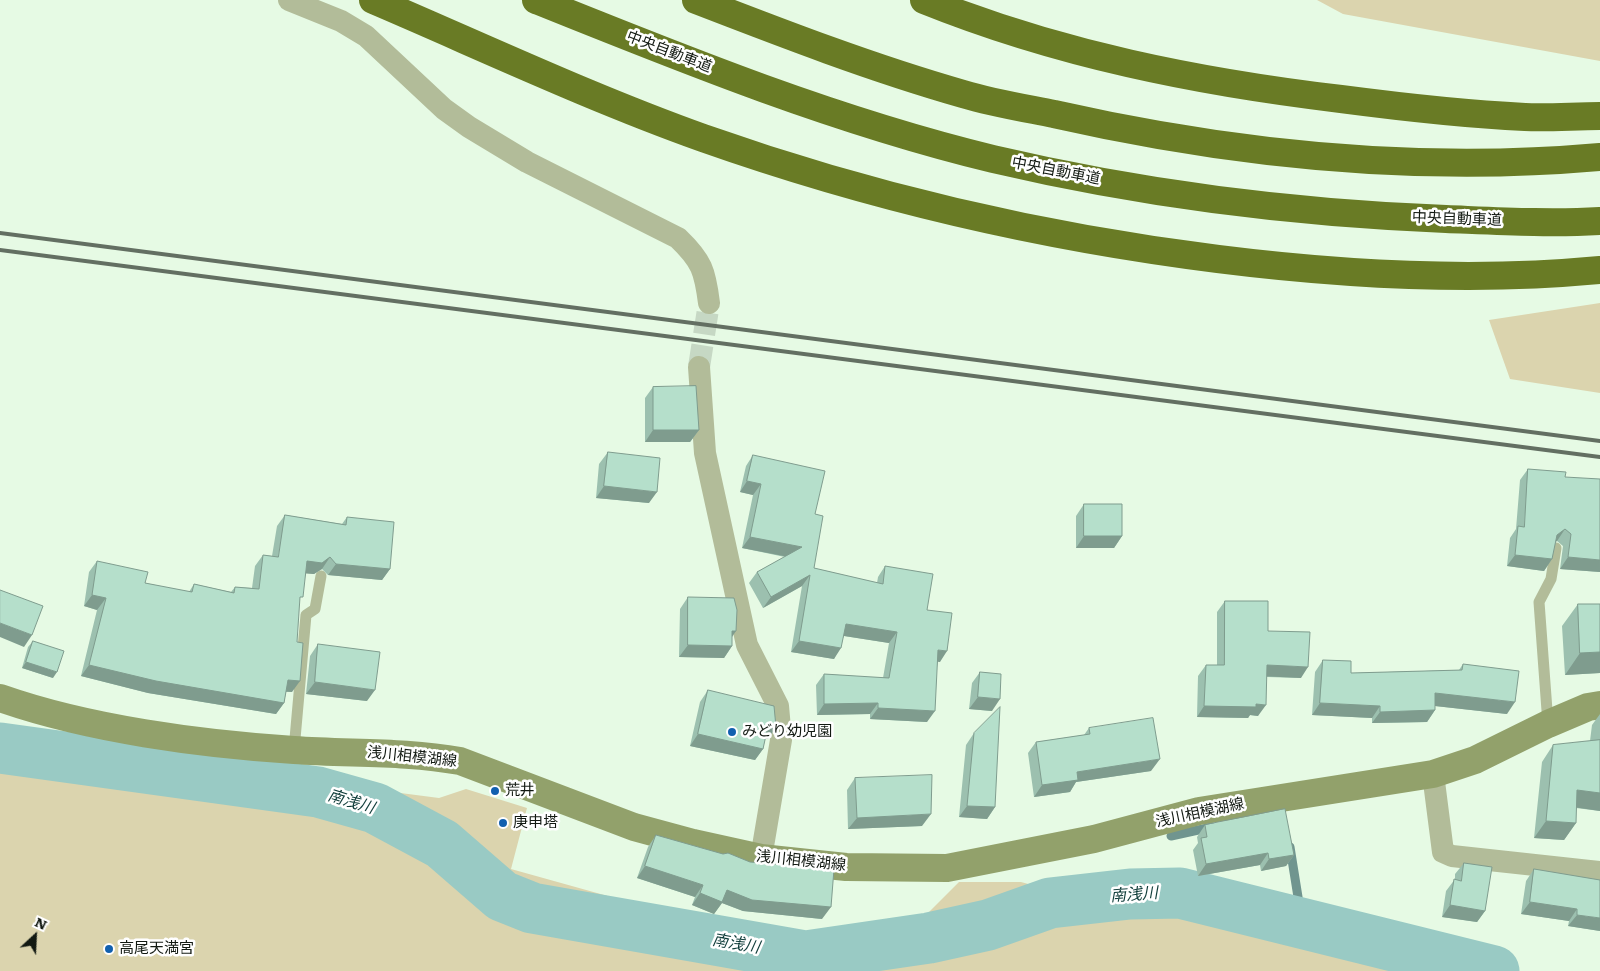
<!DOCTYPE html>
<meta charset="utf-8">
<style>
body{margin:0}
#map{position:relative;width:1600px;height:971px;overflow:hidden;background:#e6fae4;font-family:Literata,serif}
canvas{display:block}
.north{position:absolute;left:10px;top:911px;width:50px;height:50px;-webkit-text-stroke:4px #fff;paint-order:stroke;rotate:25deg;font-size:14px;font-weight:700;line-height:20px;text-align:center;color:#121912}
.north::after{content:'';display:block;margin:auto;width:18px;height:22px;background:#121912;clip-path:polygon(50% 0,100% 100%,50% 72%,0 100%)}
</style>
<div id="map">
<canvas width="1600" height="971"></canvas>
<div class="north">N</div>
</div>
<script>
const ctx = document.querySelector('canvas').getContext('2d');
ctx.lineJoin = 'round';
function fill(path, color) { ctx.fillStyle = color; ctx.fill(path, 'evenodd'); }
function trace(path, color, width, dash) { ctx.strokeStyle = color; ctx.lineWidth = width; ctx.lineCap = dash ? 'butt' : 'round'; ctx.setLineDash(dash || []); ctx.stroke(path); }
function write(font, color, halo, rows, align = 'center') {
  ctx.font = font + ' Literata,"Noto Sans JP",serif'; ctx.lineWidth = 5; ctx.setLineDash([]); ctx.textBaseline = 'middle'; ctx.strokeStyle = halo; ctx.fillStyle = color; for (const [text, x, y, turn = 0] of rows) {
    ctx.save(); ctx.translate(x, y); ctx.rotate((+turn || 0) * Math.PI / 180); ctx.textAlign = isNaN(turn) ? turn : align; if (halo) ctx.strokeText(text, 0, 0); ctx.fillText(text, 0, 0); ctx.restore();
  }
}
const green = new Path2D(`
 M1317 0H1600V61L1343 14Z
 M1600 303V393L1510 379 1489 320Z
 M0 741 439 798 466 789 527 808 511 869 733 931 819 938 910 931 959 882H1021L1112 907 1215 913 1302 942 1410 971H0Z`);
const stream = new Path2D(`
 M1171 836 1212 827
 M1290 847 1302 922`);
const river = new Path2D(`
 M0 748 318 792 375 808 442 844 502 896 532 908 806 956 929 938 988 925 1050 903 1130 894 1180 893 1494 971`);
const minorTunnel = new Path2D(`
 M699 367 709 303`);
const service = new Path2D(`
 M1548 724 1539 602 1551 579 1556 548
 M294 750 306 615 315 609 321 576`);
const minor = new Path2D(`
 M289 0 341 21 366 36 444 109 469 127 527 162 678 238C702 261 705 271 709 303
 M699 367 705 453 747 645 778 706 781 740 761 858
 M1433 774 1443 852 1452 856 1600 872`);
const secondary = new Path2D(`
 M0 698C88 729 201 744 294 750 350 754 405 751 460 761L634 827 693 843 761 858 846 867 947 868 1094 839 1199 811 1433 774 1475 760 1548 724 1588 707 1600 705`);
const motorway = new Path2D(`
 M373 0C483 47 591 98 703 138 870 197 1042 237 1218 259 1345 275 1473 282 1600 270
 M536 0C685 60 836 121 993 159 1142 194 1294 213 1446 219 1497 221 1549 224 1600 221
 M696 0C784 34 872 68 963 94 993 103 1024 108 1054 114 1231 154 1419 173 1600 157
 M924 0C1058 54 1198 82 1341 99 1402 107 1463 114 1525 117 1550 118 1575 116 1600 116`);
const rail = new Path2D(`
 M0 233 1600 441
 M0 250 1600 457`);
const wall = new Path2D(`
 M653 387 699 430 690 442H645V398Z
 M608 452 649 503 596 498 599 464Z
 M753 455 815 514 814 568 877 583 878 577 885 566 927 610 940 662 938 661 927 722 870 719V714L817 715 816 685 824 674 883 678 889 643 844 636 834 659 791 652 802 586 763 608 749 583 757 572 785 557 742 548 753 495 740 492 746 466Z
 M1528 469 1565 477 1600 572 1560 569 1563 546 1557 541H1556L1552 559 1544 571 1507 566 1510 538 1516 529 1520 480Z
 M1084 504 1122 536 1114 548H1076V516Z
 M285 515 342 524 347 517 390 569 382 580 328 575 322 569 314 574 306 573 299 602 292 692H286L284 703 276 714 148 693 81 676 97 610 84 606 89 572 97 561 145 583 189 592 194 584 231 592 235 587 252 588 255 566 263 555 272 556 277 526Z
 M688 597 732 637V646L724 658 679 657 680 609Z
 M1225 601 1268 631 1301 678 1267 677 1258 716 1250 715 1248 718 1197 717 1198 676 1206 665H1217V612Z
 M1578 604H1600V673L1565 675 1562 626Z
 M33 641 53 678 22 668 28 647Z
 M318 644 367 701 306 694 310 656Z
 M1323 660 1351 673 1459 670 1463 664 1507 714 1435 706V710L1427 722 1372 723V718L1312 715 1315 672Z
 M980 672 992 711 969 709 972 683Z
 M708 690 776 727 768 739H765L763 749 755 760 690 746 700 702Z
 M1600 714V811L1576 808V823L1564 840 1534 838 1542 762 1553 745 1590 741 1592 725Z
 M1089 728 1151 771 1076 782 1070 792 1034 797 1028 753 1036 742 1084 735Z
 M974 733 995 807 987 819 959 817 966 745Z
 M855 778 922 826 848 829 847 790Z
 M1205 825 1294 855 1286 866 1261 871 1260 865 1198 876 1193 850 1198 843 1197 837Z
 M656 835 822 919 743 911 722 903 714 914 692 905 695 897 637 878 648 847Z
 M1464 863 1485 911 1477 922 1442 917 1446 891 1455 879V874Z
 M1534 869 1600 931 1568 926 1569 921 1521 914 1526 881Z`);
const shadedWall = new Path2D(`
 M653 430H699L690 442H645Z
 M747 481 761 484 753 495 740 492Z
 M604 486 657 492 649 503 596 498Z
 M1565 529 1557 541 1549 546 1557 535Z
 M1084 536H1122L1114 548H1076Z
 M750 537 802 547 794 558 742 548Z
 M1515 555 1552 559 1544 571 1507 566Z
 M330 557 322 569 314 574 299 573 307 561Z
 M1568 557 1600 560V572L1560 569Z
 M336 564 390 569 382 580 328 575Z
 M810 575 802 586 763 608 771 597Z
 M92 595 106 598 97 610 84 606Z
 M0 623 32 635 24 647 0 637Z
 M846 624 897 632 889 643 838 635Z
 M732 631H736L728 643Z
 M799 641 841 648 834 659 791 652Z
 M688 645 732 646 724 658 679 657Z
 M938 650 947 651 940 662 930 661Z
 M1600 652V673L1565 675 1580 653Z
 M26 662 57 672 53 678 22 668Z
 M89 665 284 703 276 714 148 693 81 676Z
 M1267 665 1308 667 1301 678 1259 676Z
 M288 680 300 681 292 692 280 691Z
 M315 682 375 690 367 701 306 694Z
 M1435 693 1515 702 1507 714 1426 705Z
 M978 697 1000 699 992 711 969 709Z
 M878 703 870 714 817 715 824 704Z
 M1320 703 1380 706 1372 718 1312 715Z
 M1256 704 1266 705 1258 716 1250 715 1248 718 1197 717 1204 706Z
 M878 708 935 711 927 722 870 719Z
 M1435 710 1427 722 1372 723 1380 712Z
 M768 726 776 727 768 739 760 738Z
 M698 734 763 749 755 760 690 746Z
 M1160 759 1151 771 1076 782 1070 792 1034 797 1042 785 1077 772Z
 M1577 790 1600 793V811L1566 806Z
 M967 806 995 807 987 819 959 817Z
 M931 814 922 826 848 829 857 818Z
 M1546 821 1576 823 1564 840 1534 838Z
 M1268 853 1260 865 1198 876 1206 864Z
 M1294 855 1286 866 1261 871 1269 859Z
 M645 866 703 885 695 897 637 878Z
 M727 890 831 907 822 919 743 911 722 903 714 914 692 905 700 893Z
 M1530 902 1577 909 1569 921 1521 914Z
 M1450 905 1485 911 1477 922 1442 917Z
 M1577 915 1600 918V931L1568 926Z`);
const building = new Path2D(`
 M696 386 699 430H653V387Z
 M608 452 660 458 657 492 604 486Z
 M753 455 825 471 815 514 823 516 814 568 883 584 885 566 933 574 927 610 952 613 947 651 938 650 935 711 878 708V703L824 704V674L889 678 897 632 846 624 841 648 799 641 810 575 771 597 757 572 802 547 750 537 761 484 747 481Z
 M1528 469 1566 472 1565 477 1600 479V560L1568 557 1571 534 1565 529 1557 535 1552 559 1515 555 1518 526 1524 527Z
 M1084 504H1122V536H1084Z
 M285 515 346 525 347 517 394 522 390 569 336 564 330 557 322 563 307 561 303 597H300L297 642 303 643 300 681 288 680 284 703 156 681 89 665 106 598 92 595 97 561 148 572 145 583 192 592 194 584 234 593 235 587 259 589 263 555 278 557Z
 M0 590 43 606 32 635 0 623Z
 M688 597 734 598 737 610 736 631H732V646L688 645Z
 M1225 601H1268V631L1310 632 1308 667 1267 665 1266 705 1256 704V707L1204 706 1206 665H1224Z
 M1578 604H1600V652L1580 653Z
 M33 641 64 651 57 672 26 662Z
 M318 644 380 652 375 690 315 682Z
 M1323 660 1351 661V673L1462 670 1463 664 1519 671 1515 702 1435 693V710L1380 712V706L1320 703Z
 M980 672 1001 674 1000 699 978 697Z
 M708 690 774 706 776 727 768 726 763 749 698 734Z
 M1000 707 995 807 967 806 974 733Z
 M1153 718 1160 759 1077 772 1078 780 1042 785 1036 742 1090 734 1089 728Z
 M1600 740V793L1577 790 1576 823 1546 821 1553 745Z
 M932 775 931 814 857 818 855 778Z
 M1285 809 1294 855 1269 859 1268 853 1206 864 1201 838 1207 837 1205 825Z
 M656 835 723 854 728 853 750 862 834 869 831 907 752 900 727 890 722 902 700 893 703 885 645 866Z
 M1464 863 1492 867 1485 911 1450 905 1454 879 1461 881Z
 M1534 869 1600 880V918L1577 915V909L1530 902Z`);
const markers = [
 [732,732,5,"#1160af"],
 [495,791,5,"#1160af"],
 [503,823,5,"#1160af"],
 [109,949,5,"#1160af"]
];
const streetNames = [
 ["中央自動車道",669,52,21],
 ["中央自動車道",1056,171,11],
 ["中央自動車道",1457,219,2],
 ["浅川相模湖線",412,757,6],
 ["浅川相模湖線",1200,813,-12],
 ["浅川相模湖線",801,861,6]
];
const poiNames = [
 ["みどり幼児園",742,732],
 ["荒井",505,791],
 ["庚申塔",513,823],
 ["高尾天満宮",119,949]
];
const waterNames = [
 ["南浅川",351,802,17],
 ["南浅川",1134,895,-4],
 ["南浅川",736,944,10]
];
fill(green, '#dbd4ae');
trace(stream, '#70958f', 9);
trace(river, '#99cac4', 51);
trace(minorTunnel, '#c6d8c4', 22, [22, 11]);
trace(service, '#b2bc99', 11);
trace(minor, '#b2bc99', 22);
trace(secondary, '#92a16b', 28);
trace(motorway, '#697b25', 28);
trace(rail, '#636f62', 4);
fill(wall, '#9cc0af');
fill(shadedWall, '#7f9c8e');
fill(building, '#b5dfcb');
trace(building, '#7f9c8e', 1);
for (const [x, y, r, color] of markers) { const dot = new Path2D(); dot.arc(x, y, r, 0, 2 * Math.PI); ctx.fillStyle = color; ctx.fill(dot); trace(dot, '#fff', 2); }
write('15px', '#121912', '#fff', streetNames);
write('15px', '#121912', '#fff', poiNames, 'left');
write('italic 16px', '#103d3a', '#fff', waterNames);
</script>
